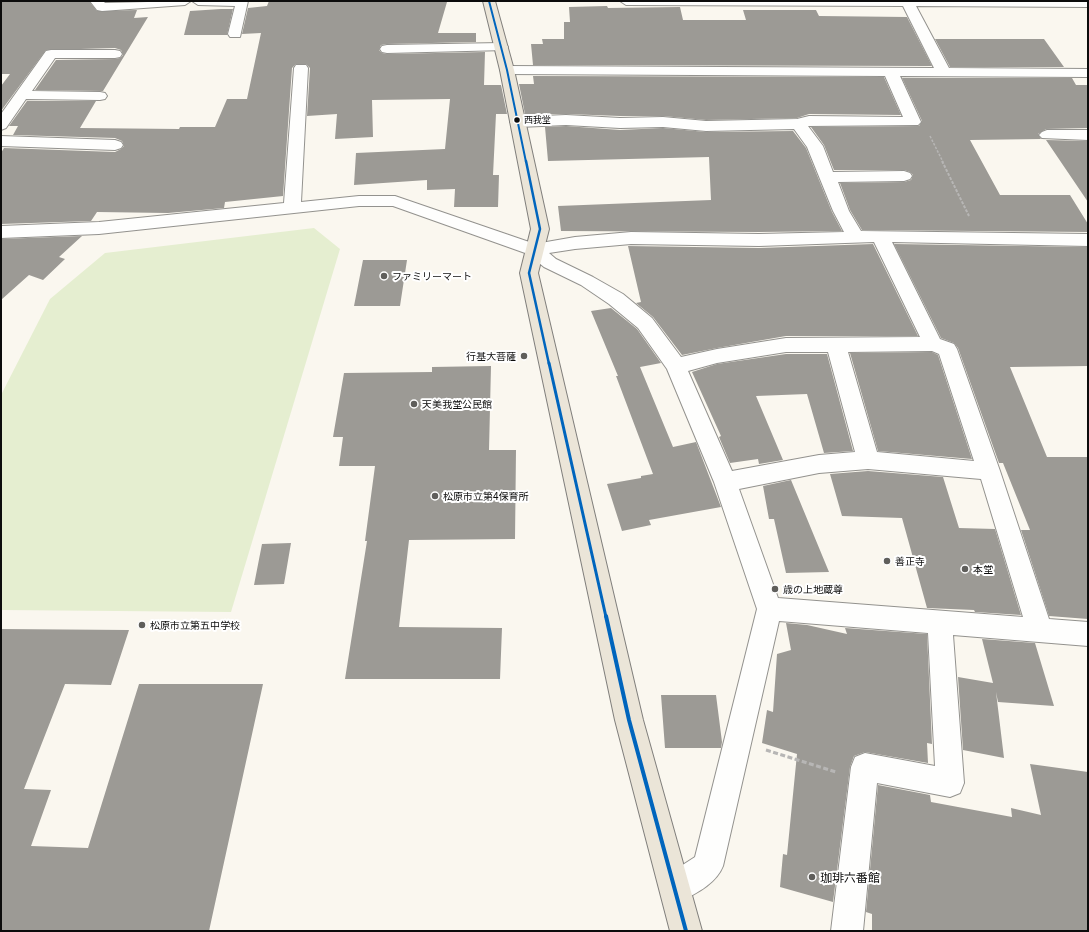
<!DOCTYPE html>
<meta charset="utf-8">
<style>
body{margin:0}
#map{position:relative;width:1089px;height:932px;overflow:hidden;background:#faf7ef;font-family:Georgia,serif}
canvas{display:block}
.frame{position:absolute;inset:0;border:2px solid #0c0c0c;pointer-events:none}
</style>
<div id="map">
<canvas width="1089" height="932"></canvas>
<div class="frame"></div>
</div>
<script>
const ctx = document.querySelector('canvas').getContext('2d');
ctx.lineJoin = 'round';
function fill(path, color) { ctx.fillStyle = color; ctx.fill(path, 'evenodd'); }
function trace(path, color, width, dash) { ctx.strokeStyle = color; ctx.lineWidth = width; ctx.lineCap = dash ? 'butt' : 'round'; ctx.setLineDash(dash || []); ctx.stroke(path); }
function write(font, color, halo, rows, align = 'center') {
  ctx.font = font + ' Georgia,"Noto Sans JP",serif'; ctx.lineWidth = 4; ctx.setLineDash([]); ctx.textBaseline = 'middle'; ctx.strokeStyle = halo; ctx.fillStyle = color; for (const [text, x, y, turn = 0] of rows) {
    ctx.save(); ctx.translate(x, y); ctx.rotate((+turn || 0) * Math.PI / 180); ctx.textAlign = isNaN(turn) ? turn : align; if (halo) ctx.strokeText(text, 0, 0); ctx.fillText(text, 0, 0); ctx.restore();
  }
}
const green = new Path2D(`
 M314 228 340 249 231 612 1 610V395L50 299 105 253Z`);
const building = new Path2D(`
 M1 1H89L97 11 137 10 134 18 148 17 103 91 35 90 56 60 115 59 120 58 123 55 121 50 115 48 46 50 1 111V86L10 74H1Z
 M269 1 447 2 438 33H476V42L387 44 381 45 379 50 382 53 387 54 485 52 484 85H501L507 114H496L493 175H499L498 207H454L455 189 427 190V180L354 185 356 153 445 149 450 99 372 100 373 137 335 139 337 114 307 116 310 68 306 64H296L292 68 283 196 225 202 224 208 168 213 97 212 91 221 1 224V153L4 148 115 152 121 149 124 146 122 141 115 138 13 135 18 126H9L27 101H96L80 128 179 129 180 127H215L227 99H247L261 33 242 34 248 8 267 6Z
 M607 6 608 8 680 7 683 20H746L743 10H816L819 16 907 17 932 66 533 65 531 44H543L542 39H564V22H570L569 7Z
 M221 9H233L227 35H184L190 11Z
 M935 39H1044L1064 67H950Z
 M533 76 884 77 901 115 809 114 797 118 706 120 663 116H620L566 114H525L519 84H534Z
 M902 78H1072L1076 85H1088V128L1046 129 1038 134 1041 139 970 140 1000 195H1070L1088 224V232L862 230 850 210 840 183 904 182 911 180 913 175 910 172 904 170H834L824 145 811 127 919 126 922 121Z
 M566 126 620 130 663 128 706 132 793 131 806 148 832 212 842 231 759 232 561 231 558 206 711 200 709 157 548 161 545 127Z
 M1046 140 1088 141V202Z
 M82 236 59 257 65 259 43 280 29 275 1 300V239Z
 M873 244 918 336H786L717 348 682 355 653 317 636 303 641 302 628 246 759 248Z
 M894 244 1088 247V366L1010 367 1047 457H1088V619L1049 616 1021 530H1030L1003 463H999L958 348 954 343 941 338Z
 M363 260H407L400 306H354Z
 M611 308 637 329 661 363 640 367 673 447 696 442 721 507 649 520 651 525 622 531 607 484 641 478V476L653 474 616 376H618L591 311Z
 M932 352 938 355 972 459 878 451 850 353Z
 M786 354H827L853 451 824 453 807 394 756 396 783 460 759 464 758 459 730 463 719 437 721 436 692 372 717 364Z
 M491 366 489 450H516L515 539 409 540 399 627 502 628 500 679H345L367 541H365L375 466H339L343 437H333L344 373 432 372V367Z
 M868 471 943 477 959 528 995 529 1021 615 975 612 974 610 927 608 902 518 842 516 830 474Z
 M791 480 829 572 786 573 774 519H769L763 486Z
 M291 543 284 584 254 585 262 544Z
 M786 623 807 625 847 634 845 628 927 634 932 744 927 743 928 763 865 752 854 756 850 767 833 902 780 887 783 854 787 855 797 754 762 743 767 710 773 712 777 654 791 650Z
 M1 629 129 630 111 685 65 684 24 789 51 790 31 846 88 848 139 684H263L209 931H1Z
 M982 639 1035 643 1054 706 998 702 996 692 1004 758 963 750 958 677 993 683Z
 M661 695H716L722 742 721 748H665Z
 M1030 764 1088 772V931H872V914L866 912 878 785 930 795 931 802 1012 817 1011 808 1041 815Z`);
const pathFar2 = new Path2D(`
 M930 136 943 162`);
const pathFar1 = new Path2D(`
 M942 161 969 216`);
const path = new Path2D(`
 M766 750 836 772`);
const minor = new Path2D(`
 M90 1H103L105 3 191 1 185 5 102 11 97 10Z
 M192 1H248L240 37H230L228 34 235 6 198 5Z
 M620 1H1088V7L916 6 949 68 1088 69V77L900 76 921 122 918 125 808 126 823 146 833 172 904 171 910 173 912 176 910 179 904 181 838 182 849 211 861 231 1088 234V246L892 242 940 339 954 344 957 349 1000 471 1049 619 1088 622V646L953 635 964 783 960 793 950 797 877 783 863 931H831L851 767 855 757 865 753 935 766 928 633 779 621 723 866C716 884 693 896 675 903L664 899 660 888 664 877 695 857 757 609 714 482 667 369 638 328 609 304 581 285 544 267 528 254 393 206H359L99 234 1 238V226L99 222 284 203 294 68 296 65H306L308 68 301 202 359 196H395L535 244 575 237 631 232 759 234 844 232 833 211 807 147 794 129 706 131 663 127 620 128 566 125 518 127 513 125 510 122 513 119 518 117 566 115 620 118 663 117 706 121 797 119 809 116 903 117 885 76 507 74 502 73 500 70 502 67 507 66 934 68 903 6 626 5ZM874 242 920 337 786 338 717 349 681 357 652 318 623 294 593 277 556 259 549 253 575 249 631 244 759 246ZM932 351 939 354 974 461 877 452 848 352ZM786 352H828L855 452 819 455 732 471 688 371 717 363ZM868 469 981 479 1023 617 778 598 739 489 819 473Z
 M501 43 506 44 508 47 506 50 387 53 382 52 380 49 382 46 387 45Z
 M51 50H115L120 51 122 54 120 57 115 58H55L32 91 100 92 105 93 107 96 105 99 100 100 26 99 6 128 1 130V114L46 51Z
 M1047 130H1088V140L1042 138 1039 135 1042 132Z
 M1 136 115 140 121 142 123 145 121 148 115 150 1 146Z`);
const major = new Path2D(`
 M483 1H495L514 70 549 229 538 273 643 720 702 931H670L615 720 520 273 531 229 500 70Z`);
const bus1Far3 = new Path2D(`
 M489 1 507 70 526 162`);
const bus1Far2 = new Path2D(`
 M526 161 540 229 529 273 549 364`);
const bus1Far1 = new Path2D(`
 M549 363 606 617`);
const bus1 = new Path2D(`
 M606 616 629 720 686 931`);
const markers = [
 [517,120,3.5,"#0c0c0c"],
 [384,276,4,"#5f5e5b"],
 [524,356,4,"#5f5e5b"],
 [414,404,4,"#5f5e5b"],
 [435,496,4,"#5f5e5b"],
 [887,561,4,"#5f5e5b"],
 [965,569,4,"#5f5e5b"],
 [775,589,4,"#5f5e5b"],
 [142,625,4,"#5f5e5b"],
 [812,877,4,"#5f5e5b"]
];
const busNames = [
 ["西我堂",524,120]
];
const poiNames = [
 ["ファミリーマート",392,276],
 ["行基大菩薩",516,356,"right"],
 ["天美我堂公民館",422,404],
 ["松原市立第4保育所",443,496],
 ["善正寺",895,561],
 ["本堂",973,569],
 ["歳の上地蔵尊",783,589],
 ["松原市立第五中学校",150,625]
];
const nearPoinames = [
 ["珈琲六番館",820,877]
];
fill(green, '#e5eed0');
fill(building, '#9c9a95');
trace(minor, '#93928e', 2);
trace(major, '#807f7c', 2);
trace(pathFar2, '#b7b6b5', 1.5, [2.5, 1.5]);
trace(pathFar1, '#b7b6b5', 2, [3, 1.5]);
trace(path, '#b7b6b5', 3, [5, 2.5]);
fill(minor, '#fefefd');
fill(major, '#ebe5d8');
trace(bus1Far3, '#0065bd', 2);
trace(bus1Far2, '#0065bd', 2.5);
trace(bus1Far1, '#0065bd', 3);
trace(bus1, '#0065bd', 4);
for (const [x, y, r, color] of markers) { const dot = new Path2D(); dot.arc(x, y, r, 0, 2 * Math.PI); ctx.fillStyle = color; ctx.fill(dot); trace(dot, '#fff', 1.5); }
write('9px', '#0c0c0c', '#fff', busNames, 'left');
write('10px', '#0c0c0c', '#fff', poiNames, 'left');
write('12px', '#0c0c0c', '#fff', nearPoinames, 'left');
</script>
